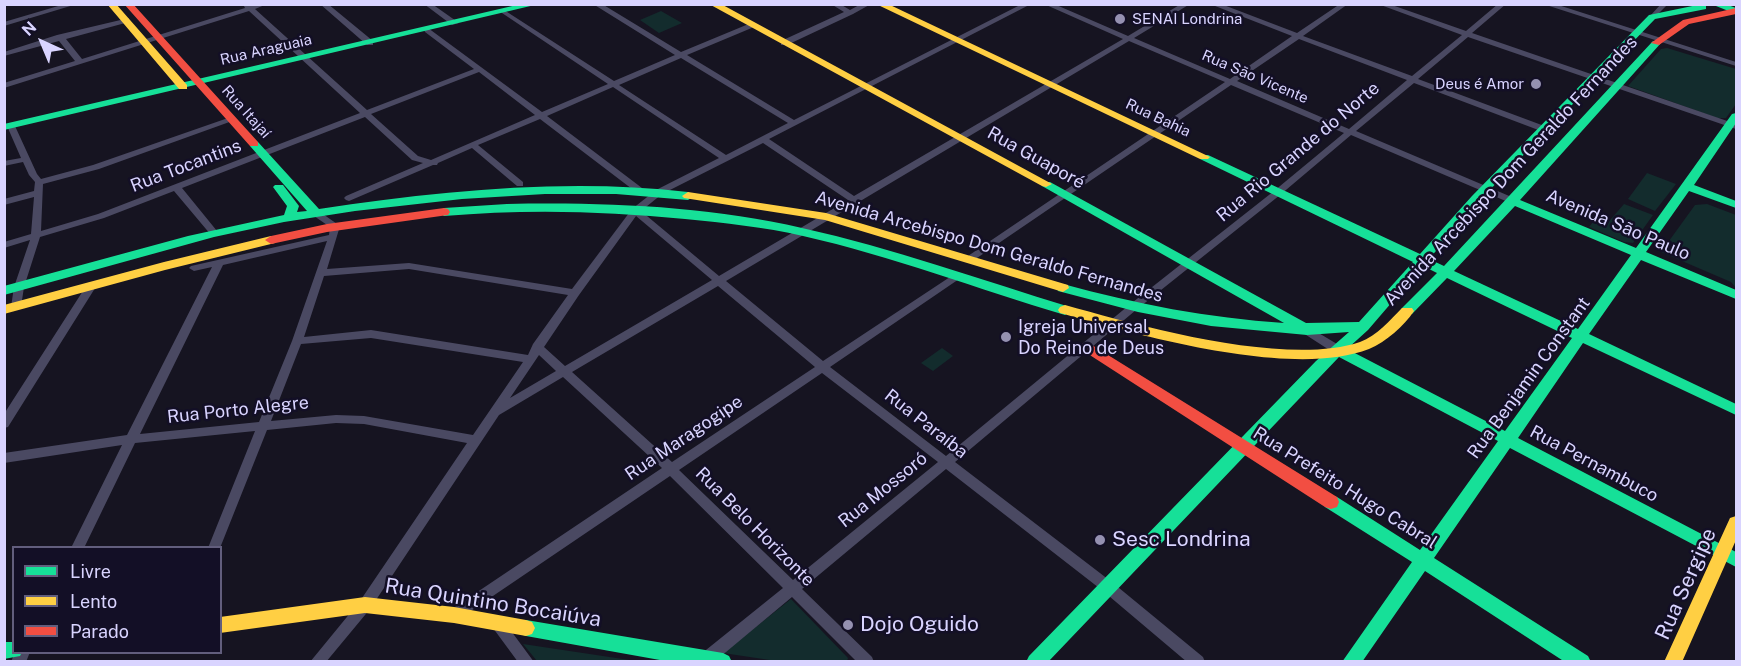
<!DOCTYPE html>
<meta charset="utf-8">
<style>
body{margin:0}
#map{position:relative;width:1741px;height:666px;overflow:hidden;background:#161421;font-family:"Public Sans",sans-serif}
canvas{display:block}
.frame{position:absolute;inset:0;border:6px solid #d9d4ff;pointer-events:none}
.legend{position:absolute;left:12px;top:546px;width:210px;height:108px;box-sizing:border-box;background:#130f26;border:2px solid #625e7d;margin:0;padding:8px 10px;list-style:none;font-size:18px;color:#d9d4ff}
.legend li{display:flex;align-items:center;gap:12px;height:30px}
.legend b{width:30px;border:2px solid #625e7d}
.north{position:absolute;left:12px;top:12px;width:60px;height:60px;-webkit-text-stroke:4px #130f26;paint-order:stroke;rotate:316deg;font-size:16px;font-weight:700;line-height:24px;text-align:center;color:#d9d4ff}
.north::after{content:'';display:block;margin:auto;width:21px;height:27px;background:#d9d4ff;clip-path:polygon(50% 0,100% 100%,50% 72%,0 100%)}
</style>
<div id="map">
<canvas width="1741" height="666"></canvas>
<div class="frame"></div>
<ul class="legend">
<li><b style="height:8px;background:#16e098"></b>Livre</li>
<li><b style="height:8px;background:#ffcf43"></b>Lento</li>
<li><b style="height:8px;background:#f24e42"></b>Parado</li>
</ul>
<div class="north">N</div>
</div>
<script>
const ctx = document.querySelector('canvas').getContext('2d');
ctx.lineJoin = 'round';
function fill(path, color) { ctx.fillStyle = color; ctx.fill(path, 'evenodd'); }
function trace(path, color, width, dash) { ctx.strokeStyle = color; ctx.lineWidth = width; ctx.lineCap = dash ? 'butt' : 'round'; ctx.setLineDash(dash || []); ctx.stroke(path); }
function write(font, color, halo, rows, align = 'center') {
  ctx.font = font + ' "Public Sans",sans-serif'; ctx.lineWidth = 5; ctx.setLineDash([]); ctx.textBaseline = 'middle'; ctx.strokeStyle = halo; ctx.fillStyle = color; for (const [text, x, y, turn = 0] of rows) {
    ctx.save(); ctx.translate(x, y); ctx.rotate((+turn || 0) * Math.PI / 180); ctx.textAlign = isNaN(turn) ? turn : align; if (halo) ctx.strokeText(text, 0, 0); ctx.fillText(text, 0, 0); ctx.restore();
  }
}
const green = new Path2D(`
 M661 11 682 23 659 33 640 20Z
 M1667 48 1736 69V104L1726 118H1717L1628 86 1661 49Z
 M1647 173 1676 184 1655 211 1628 199Z
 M1624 204 1653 215 1633 243 1624 242 1589 227 1593 222 1604 227Z
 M1707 204 1736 215V288L1731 282 1661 252 1695 205Z
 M942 348 953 356 933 371 921 363Z
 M791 599 848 658 847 661 783 662 723 653Z
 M523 644 636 661H537Z`);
const street = new Path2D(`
 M65 4H77L4 26V22Z
 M243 4 251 6 267 4 255 9 367 110 474 69 425 32 424 30 428 28 542 112 608 84 502 13 501 12 504 10 614 81 675 55 593 4H602L681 52 751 23 755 25 754 27 687 55 794 120 1022 4H1031L769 139 854 196 1123 39 1044 4H1054L1128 36 1181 4H1190L1134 38 1230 79 1292 36 1210 4H1221L1297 33 1340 4H1348L1303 36 1412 76 1462 35 1378 4H1389L1466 31 1498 4H1506L1472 33 1736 124V129L1468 37 1418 79 1547 127V131H1541L1414 83 1356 131 1514 198 1516 200 1514 202H1508L1351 135 1280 195 1136 310 955 462 1113 583 1203 657 1205 662H1187L1103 591 946 469 802 589 872 657 874 662H857L792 597 714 662H700L699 659 701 654 783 588 670 476 459 619 454 621 449 619 447 615 449 611 662 468 563 377 499 415 370 609 326 662H310L360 601 467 443 364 424 336 423 267 430 220 548H208L255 431 135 443 84 548H71L122 445 4 463V453L127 435 212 267 194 271 189 268 191 266 329 235 330 227 314 216 312 214 314 212H320L340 226 327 269 409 263 572 289 632 209 656 190 719 158 613 87 547 116 642 188V192H636L540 119 478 145 523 182V186H517L472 148 438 163 437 165H433L349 201 346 200 344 198 346 196 423 163 412 160 365 117 182 188 217 231 219 233 217 235H211L174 191 104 218 40 237 24 287 21 307 20 309H12L11 307 14 287 30 240 4 248V242L31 234 34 197 4 205V199L34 191 35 182 29 175 23 162 4 166V161L21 158 7 126 8 124H11L15 126 37 174 41 179 93 165 228 118H234L235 120 99 169 43 184 41 231 98 214 360 113 249 11 4 88V83L75 61 59 41 4 56V52L57 35 129 18V22L66 39 82 59 245 8ZM1299 39 1407 80 1349 129 1237 81ZM1129 41 1225 82 968 256 966 258 968 260H974L1231 85 1344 133 1274 191 1128 306 946 456 830 367 962 277 964 275 962 273H956L823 361 726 281ZM681 58 788 123 726 155 619 85ZM479 72 535 115 431 160 418 156 371 114ZM763 143 848 200 719 276 641 211 662 194ZM636 216 712 280 565 366 544 347 579 295ZM327 241 292 341 259 422 140 434 223 265ZM409 269 568 295 533 344 528 355 371 330 304 337 324 276ZM718 286 815 367 672 462 572 372ZM371 338 523 362 473 435 364 416 336 415 271 421 301 344ZM539 355 556 371 510 398ZM822 373 938 462 793 580 679 470Z
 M320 4H328L373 41V45H367Z
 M424 4H432L459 23 452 25Z
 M831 4H840L850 10 861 4H871L853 14 787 45H781V41L844 12Z
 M1543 4H1555L1736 62V66Z
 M1661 4H1668L1654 18H1650V16Z
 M92 282 97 285 8 427 4 428V414L88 283Z
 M1307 326 1342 347 1343 350 1342 353H1334L1303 333 1302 330Z
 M498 618 503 620 534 662H518L493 628 491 624 493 620Z
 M15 652H30L26 662H11Z`);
const fast = new Path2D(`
 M521 4H539L4 130V124Z
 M1702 4 1706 5V9L1655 19 1480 200 1429 259 1444 266 1653 41 1661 43 1520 200 1636 248 1732 114 1736 113V123L1694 185 1736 201V208L1689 191 1646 252 1736 290V299L1641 260 1589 334 1736 404V415L1583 343 1518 438 1736 552V567L1510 448 1434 558 1588 656 1591 662H1565L1425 571 1362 662H1342L1412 562 1325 507 1323 502 1325 497 1331 495 1337 497 1420 550 1498 441 1339 357 1048 662H1026L1029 656 1316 361 1349 332 1307 335 1211 326 1138 312 1058 291 1057 288 1058 285 1063 284C1136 304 1208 318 1284 323L1042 186V182H1050L1306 323 1359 322 1413 262 1200 159V155H1208L1420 254 1472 196 1649 15ZM1515 206 1631 255 1578 329 1454 271ZM1423 266 1437 273 1402 308 1400 311 1402 314H1412L1447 278 1572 338 1505 431 1347 349 1368 330Z
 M1711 4H1725L1736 8V14Z
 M254 141 258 142 319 209C440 191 566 178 688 192L694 196 688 200 616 194H545L462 199 355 211 284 222 214 237 4 295V286L188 236 284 215 287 206 273 187 275 185H283L299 206 297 212 307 211 250 146V142Z
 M507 204C604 202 707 206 802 228 893 248 981 280 1070 307L1072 310 1065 315C977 289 892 256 803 236 764 227 725 223 685 219 605 211 525 209 444 216L438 212 444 208Z
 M526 620 723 653 729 656 732 662H671L526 636 520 634 517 628 520 622Z
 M4 642H14V652H22L20 656 4 659Z`);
const slow = new Path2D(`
 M107 4H116L187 85V89H179Z
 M709 4H721L1052 184 1046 187 1042 186Z
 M876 4H888L1210 157 1208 159H1200Z
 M688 192 826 213 1068 285 1069 288 1063 292 825 220 684 198 682 196Z
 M271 236 277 240 275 243 165 270 4 314V305L164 262Z
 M1065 305C1140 326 1286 367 1360 342 1377 336 1390 320 1402 308H1412L1414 311C1404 326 1386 342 1369 349 1293 379 1138 335 1060 313L1058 310 1060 307Z
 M1736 516V540L1682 662H1664L1730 518Z
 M365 597 454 607 526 620 532 622 535 628 532 634 526 636 454 623 365 613 220 633V617Z`);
const jam = new Path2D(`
 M124 4H133L258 142V146H250Z
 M1736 8V14L1689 24 1659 45 1651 43 1683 20Z
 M444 208 448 209 450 212 448 215 327 232 271 244 265 240 271 236 327 224Z
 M1087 342 1337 497 1339 502 1337 507 1331 509 1325 507 1082 350 1080 347 1082 344Z`);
const markers = [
 [1120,19,6,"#9591b1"],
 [1536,84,6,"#9591b1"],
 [1006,337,6,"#9591b1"],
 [1100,540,6,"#9591b1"],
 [848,625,6,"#9591b1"]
];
const farPoinames = [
 ["SENAI Londrina",1132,19],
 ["Deus é Amor",1524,84,"right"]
];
const farStreetnames = [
 ["Rua Araguaia",266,50,-13],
 ["Rua São Vicente",1255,77,23],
 ["Rua Itajaí",246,112,48],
 ["Rua Bahia",1158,118,25]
];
const streetNames = [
 ["Rua Rio Grande do Norte",1298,152,-40],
 ["Rua Guaporé",1036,158,29],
 ["Rua Tocantins",186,166,-21],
 ["Avenida Arcebispo Dom Geraldo Fernandes",1511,171,-47],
 ["Avenida São Paulo",1618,225,23],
 ["Avenida Arcebispo Dom Geraldo Fernandes",989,247,16],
 ["Rua Benjamin Constant",1529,378,-54],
 ["Rua Porto Alegre",238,410,-6],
 ["Rua Paraíba",926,424,38],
 ["Rua Maragogipe",684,438,-34],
 ["Rua Pernambuco",1594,464,28],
 ["Rua Prefeito Hugo Cabral",1345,488,32],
 ["Rua Mossoró",883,490,-39],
 ["Rua Belo Horizonte",755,527,45]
];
const poiNames = [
 ["Igreja Universal",1018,327],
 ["Do Reino de Deus",1018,348]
];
const nearPoinames = [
 ["Sesc Londrina",1112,540],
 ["Dojo Oguido",860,625]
];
const nearStreetnames = [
 ["Rua Sergipe",1686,584,-66],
 ["Rua Quintino Bocaiúva",493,603,9]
];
fill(green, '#132c2d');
fill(street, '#4a4962');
fill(fast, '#16e098');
fill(slow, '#ffcf43');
fill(jam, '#f24e42');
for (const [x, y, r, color] of markers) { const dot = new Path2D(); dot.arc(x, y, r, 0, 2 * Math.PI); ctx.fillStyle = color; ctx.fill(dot); trace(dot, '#130f26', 2); }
write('15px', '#d9d4ff', '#130f26', farPoinames, 'left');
write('15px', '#d9d4ff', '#130f26', farStreetnames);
write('18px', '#d9d4ff', '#130f26', streetNames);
write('18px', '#d9d4ff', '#130f26', poiNames, 'left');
write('21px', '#d9d4ff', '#130f26', nearPoinames, 'left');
write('21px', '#d9d4ff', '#130f26', nearStreetnames);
</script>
